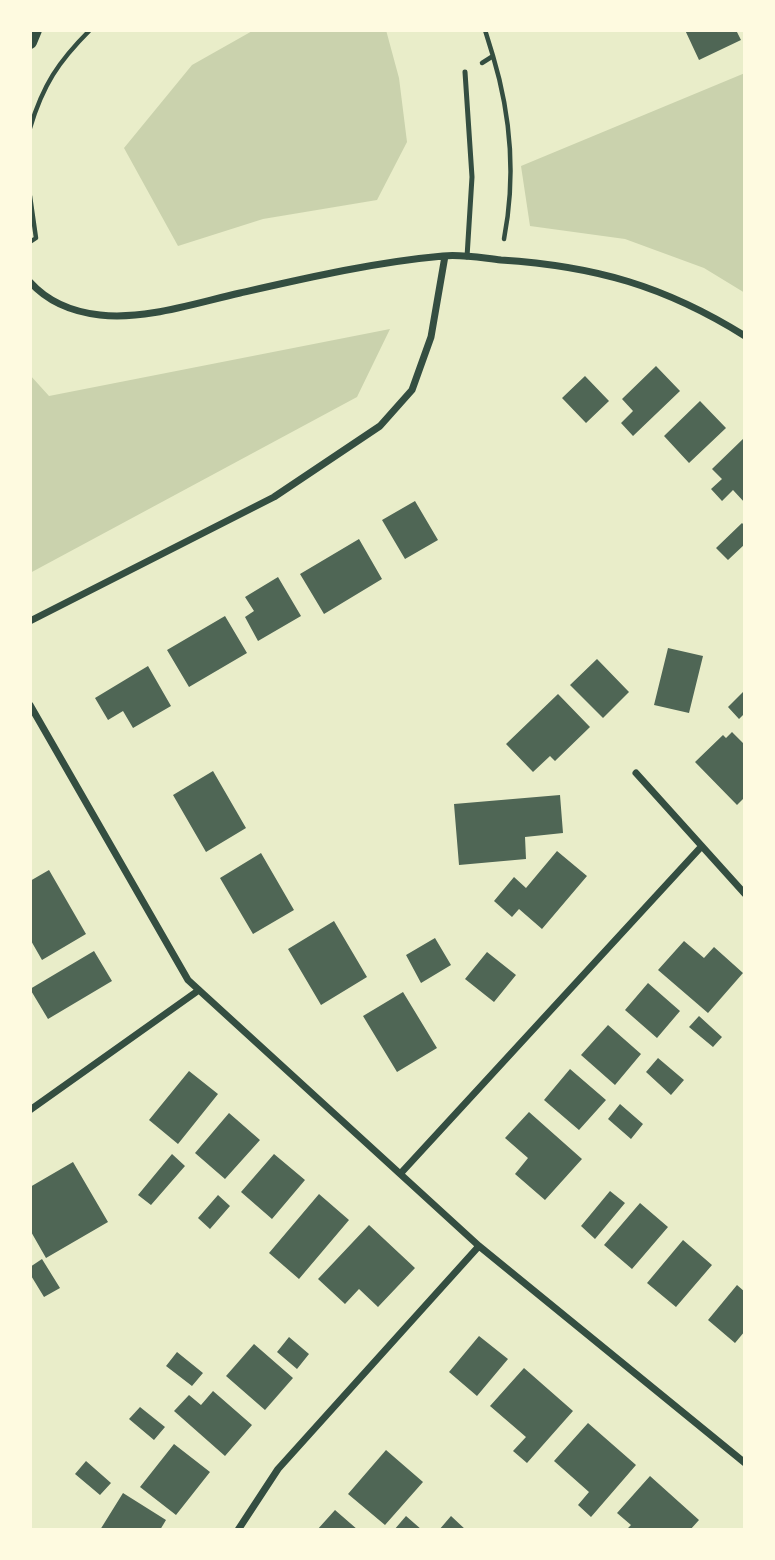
<!DOCTYPE html>
<style>
body{margin:0}
#map{position:relative;width:775px;height:1560px;overflow:hidden;background:#e9edc9;font-family:Quicksand,sans-serif}
canvas{display:block}
.frame{position:absolute;inset:0;border:32px solid #fefae0;pointer-events:none}
</style>
<div id="map">
<canvas width="775" height="1560"></canvas>
<div class="frame"></div>
</div>
<script>
const ctx = document.querySelector('canvas').getContext('2d');
ctx.lineJoin = 'round';
function fill(path, color) { ctx.fillStyle = color; ctx.fill(path, 'evenodd'); }
function trace(path, color, width, dash) { ctx.strokeStyle = color; ctx.lineWidth = width; ctx.lineCap = dash ? 'butt' : 'round'; ctx.setLineDash(dash || []); ctx.stroke(path); }
const green = new Path2D(`
 M254 30H386L399 78 407 142 377 200 263 219 178 246 124 148 192 65Z
 M745 73V293L704 268 625 239 530 226 521 166Z
 M390 329 357 397 30 573V375L49 396Z`);
const building = new Path2D(`
 M685 30H736L741 40 699 60Z
 M656 366 680 391 633 436 621 423 633 411 622 399Z
 M585 376 609 401 586 423 562 398Z
 M700 401 726 428 689 463 664 436Z
 M745 437V503L733 490 722 501 711 489 722 479 712 469Z
 M415 501 438 540 405 559 382 520Z
 M742 523 745 526V544L728 560 716 548Z
 M359 539 382 579 324 614 300 574Z
 M278 577 301 616 258 641 245 617 254 611 245 597Z
 M225 616 247 653 189 687 167 650Z
 M668 648 703 656 689 713 654 705Z
 M597 659 629 692 603 718 570 685Z
 M148 666 171 706 133 728 123 711 108 720 95 698Z
 M745 690V713L739 719 728 707Z
 M558 694 590 727 555 761 550 756 533 772 506 744Z
 M732 732 745 745V797L737 805 695 762 723 735 726 738Z
 M213 771 246 828 206 852 173 795Z
 M560 795 563 833 525 837 526 859 459 865 454 804Z
 M557 851 587 876 542 929 519 909 512 917 494 901 514 877 526 888Z
 M261 853 294 910 253 934 220 878Z
 M49 870 86 934 42 960 30 939V881Z
 M334 921 367 977 321 1005 288 949Z
 M435 938 451 965 421 983 406 955Z
 M684 941 704 958 714 947 743 973 708 1013 658 970Z
 M94 951 112 981 48 1019 30 989Z
 M487 952 516 975 494 1002 465 979Z
 M648 983 680 1011 657 1038 625 1010Z
 M403 992 437 1048 397 1072 363 1016Z
 M699 1016 722 1037 713 1047 689 1027Z
 M608 1025 641 1054 615 1085 581 1055Z
 M658 1058 684 1080 671 1095 646 1072Z
 M570 1069 606 1100 579 1130 544 1100Z
 M189 1071 218 1094 178 1144 149 1120Z
 M620 1104 643 1124 631 1139 608 1119Z
 M529 1112 582 1159 545 1200 515 1174 528 1158 505 1138Z
 M229 1113 260 1140 225 1179 195 1153Z
 M172 1154 185 1166 151 1205 138 1195Z
 M274 1154 305 1180 272 1219 241 1192Z
 M73 1162 108 1222 46 1258 30 1230V1187Z
 M610 1191 625 1203 595 1239 581 1226Z
 M319 1194 349 1220 299 1279 269 1253Z
 M218 1195 230 1206 210 1229 198 1218Z
 M640 1203 668 1227 632 1269 604 1245Z
 M369 1225 415 1268 378 1307 359 1289 345 1304 318 1279Z
 M683 1240 712 1265 676 1307 647 1283Z
 M42 1259 60 1288 44 1297 30 1274V1267Z
 M737 1285 745 1292V1331L735 1343 708 1320Z
 M479 1336 508 1359 477 1396 449 1372Z
 M289 1337 309 1354 297 1369 277 1352Z
 M254 1344 293 1378 265 1410 226 1376Z
 M177 1352 203 1373 192 1386 166 1366Z
 M524 1368 573 1411 527 1463 513 1451 526 1437 490 1406Z
 M213 1391 252 1425 225 1456 174 1411 189 1395 201 1405Z
 M140 1407 165 1427 154 1440 129 1419Z
 M588 1423 636 1465 591 1517 578 1505 589 1492 554 1461Z
 M174 1444 210 1472 176 1515 140 1487Z
 M386 1450 423 1482 385 1525 348 1494Z
 M86 1461 111 1483 100 1495 75 1474Z
 M650 1476 699 1520 690 1530H626L631 1525 617 1513Z
 M123 1493 166 1520 160 1530H100Z
 M335 1510 358 1530H317Z
 M406 1516 422 1530H394Z
 M451 1516 466 1530H439Z`);
const path = new Path2D(`
 M493 56C511 116 516 177 504 239
 M482 63 493 56 485 30
 M30 128C43 85 58 62 90 30
 M30 196 36 238 30 242`);
const service = new Path2D(`
 M465 72 472 177 467 257`);
const minor = new Path2D(`
 M30 282C48 302 73 312 100 315 146 320 195 303 240 293 306 278 375 262 443 256 462 254 482 258 501 260 595 266 665 286 745 336
 M30 621 274 497 380 426 412 390 431 337 445 256
 M30 705 188 980 479 1246 745 1463
 M636 773 745 894
 M30 1110 199 990
 M401 1173 701 847
 M238 1530 278 1469 479 1246`);
const secondary = new Path2D(`
 M30 42 35 30`);
fill(green, '#cad2ad');
fill(building, '#4f6655');
trace(path, '#344e41', 4.5);
trace(service, '#344e41', 5);
trace(minor, '#344e41', 7);
trace(secondary, '#344e41', 14);
</script>
